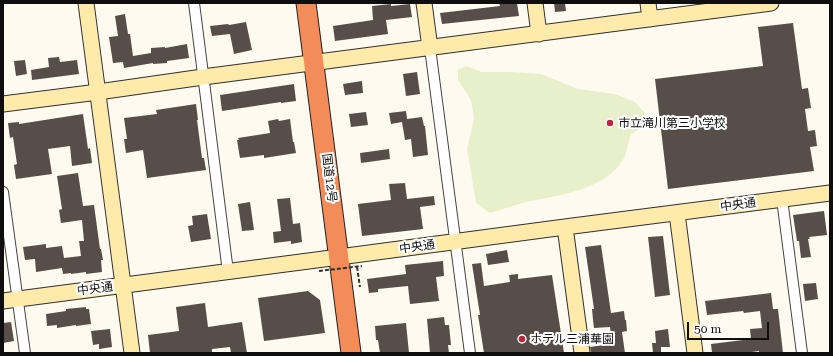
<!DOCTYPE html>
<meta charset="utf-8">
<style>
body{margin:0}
#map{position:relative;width:833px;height:356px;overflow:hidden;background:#fffaef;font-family:"Roboto Serif",serif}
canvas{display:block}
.frame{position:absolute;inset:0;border:4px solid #0e0e0e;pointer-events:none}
.scale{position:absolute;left:687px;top:322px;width:82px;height:18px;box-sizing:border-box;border:2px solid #0e0e0e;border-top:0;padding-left:5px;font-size:12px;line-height:14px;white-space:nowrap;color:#0e0e0e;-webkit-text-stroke:3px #fff;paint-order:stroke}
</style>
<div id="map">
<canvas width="833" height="356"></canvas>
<div class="frame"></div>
<div class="scale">50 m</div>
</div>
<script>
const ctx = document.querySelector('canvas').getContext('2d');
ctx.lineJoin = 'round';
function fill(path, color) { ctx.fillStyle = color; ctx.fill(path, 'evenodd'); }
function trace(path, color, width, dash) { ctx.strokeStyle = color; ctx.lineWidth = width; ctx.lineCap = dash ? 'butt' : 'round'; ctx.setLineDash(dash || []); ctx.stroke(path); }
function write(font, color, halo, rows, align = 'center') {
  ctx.font = font + ' "Roboto Serif","Noto Sans JP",serif'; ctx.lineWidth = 4; ctx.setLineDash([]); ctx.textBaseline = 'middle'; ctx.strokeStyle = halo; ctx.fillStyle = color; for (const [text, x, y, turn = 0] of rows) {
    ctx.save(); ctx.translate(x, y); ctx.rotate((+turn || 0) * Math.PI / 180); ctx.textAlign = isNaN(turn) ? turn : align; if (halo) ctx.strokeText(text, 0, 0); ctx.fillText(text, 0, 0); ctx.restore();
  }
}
const pitch = new Path2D(`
 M466 66 482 72H513L541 74 578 89 615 94 635 102 644 112 646 124 638 130 631 134C629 140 626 155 623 160 603 192 556 195 522 203 512 206 501 210 490 213L476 203 467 149 474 118 471 100 458 80V70Z`);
const building = new Path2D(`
 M499 3H517L519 16 442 24 440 13 500 6Z
 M554 3H565L566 11 555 12Z
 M391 4V6L410 4 412 17 386 20 388 34 335 41 333 26 373 20 372 6Z
 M125 14 128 34H130L133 56 151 53V48L165 47V48L187 44 189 58 167 61V63L153 64V63L124 68 123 62 113 63 109 37 118 36 115 16Z
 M246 22 252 50 234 54 230 34 212 36 210 26 228 24 229 25Z
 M793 23 802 89 808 88 811 108 805 109 808 131 815 130 817 146 810 147 814 171 668 189 655 79 763 66 758 27Z
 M59 57 60 62 77 60 79 74 32 80 31 70 49 67 48 58Z
 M25 60 27 74 16 76 14 61Z
 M417 72 420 94 406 96 403 74Z
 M362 81 363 93 345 95 343 84Z
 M294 84 296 101 281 103V102L222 111 220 95Z
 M196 104 198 120H197L202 158H204L206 170 147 178 143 150 126 153 124 139H127L124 118 157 114 156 110Z
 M406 111 407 119 422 117 424 126H425L428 155 413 157 411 139 405 140 402 122 391 124 389 113Z
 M366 112 368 125 351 127 349 114Z
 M83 114 88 149 90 148 92 163 72 166 70 146 48 149 52 174 16 179 14 165 17 164 13 137 10 138 8 123 19 122V124Z
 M278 119 279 121 290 119 293 142H294L296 153 264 158V155L240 158 237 140H239L238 138 270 133 268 121Z
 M389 149 390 159 361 163 360 153Z
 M78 173 83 206 94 205 100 249H101L103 260H101L102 272 86 274V272L71 274V273L63 274 62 268 36 272 35 259 25 260 23 247 46 244V248L62 246 64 258 81 256 79 241H84L82 220 61 223 59 210 62 209 57 176Z
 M405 183 407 199 434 196 435 205 420 207 423 229 362 236 358 204 391 200 389 184Z
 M290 198 293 224 300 223 302 242 291 244V241L274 243 273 232 281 231 277 199Z
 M250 202 254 230 242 231 238 204Z
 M824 211 827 235 809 237 810 239H808L811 257 801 258 799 241H797L793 215Z
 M207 214 211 239 191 242 188 226 193 225 192 216Z
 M663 236 670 295 655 297 648 237Z
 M601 245 611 313 624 311 625 320H626L627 331 622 332 625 353H591L590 347 612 344 610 327 594 328 593 320 592 309H594L585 247Z
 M507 250 509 262 488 265 486 254Z
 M443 261 444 276 436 277 439 301 410 304 408 286 378 289V292L369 293 367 279 406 274 405 265Z
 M481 263 484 286 510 282 509 275 518 274V279L552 275 564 353H484L478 315H480L472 264Z
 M816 283 818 299 805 301 803 284Z
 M308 291 320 300 325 333 264 341 258 298Z
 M771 293 773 309H778L783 353H759V351L745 353H712L711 344 751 339 750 329 762 328 760 311 744 313 743 311 707 315 705 301Z
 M205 303 208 327 242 322 247 353H231L230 347 212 349V353H150L148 335 179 331 176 307Z
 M86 307V309H89L91 324 76 326V325L57 328V325L47 326 46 314 66 311V309Z
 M444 317 445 325H449L451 345H448L449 353H430L427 319Z
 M11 322 14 341 3 343V323Z
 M406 323 409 353H380L378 340H376L375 326Z
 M110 329 112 347 99 349V344L93 345 91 331Z
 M668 329 670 347H661V353H653L652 343H656L655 331Z`);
const path = new Path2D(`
 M357 267 360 287`);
const street = new Path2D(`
 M194 3 228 272
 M430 48 470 353
 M3 192 25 353
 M782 199 802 353`);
const secondary = new Path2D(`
 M86 3 132 353
 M424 3 430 48
 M535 3 539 34
 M648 3 650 19
 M3 104 98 92 203 77 771 3
 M677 213 695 353
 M565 227 582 353
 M3 301 339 257 565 227 830 193`);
const highway = new Path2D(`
 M306 3 351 353`);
const pathBridge = new Path2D(`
 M319 271 362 266`);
const markers = [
 [610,123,4,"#be2640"],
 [522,339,4,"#be2640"]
];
const poiNames = [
 ["市立滝川第三小学校",618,123],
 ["ホテル三浦華園",530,339]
];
const streetNames = [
 ["国道12号",329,178,83],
 ["中央通",738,205,-8],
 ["中央通",417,247,-8],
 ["中央通",95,289,-7]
];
fill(pitch, '#e8f0cb');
fill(building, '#574e4a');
trace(street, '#414141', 12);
trace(secondary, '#303030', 17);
trace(highway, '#1f1f1f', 21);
trace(path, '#303030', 2, [4, 2]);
trace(street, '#fff', 10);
trace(secondary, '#feebab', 15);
trace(highway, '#f38c59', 19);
trace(pathBridge, '#303030', 2, [4, 2]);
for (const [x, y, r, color] of markers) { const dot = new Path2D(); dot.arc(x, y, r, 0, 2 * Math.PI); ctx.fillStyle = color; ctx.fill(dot); trace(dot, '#fff', 1.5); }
write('12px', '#0e0e0e', '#fff', poiNames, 'left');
write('12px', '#0e0e0e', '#fff', streetNames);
</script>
